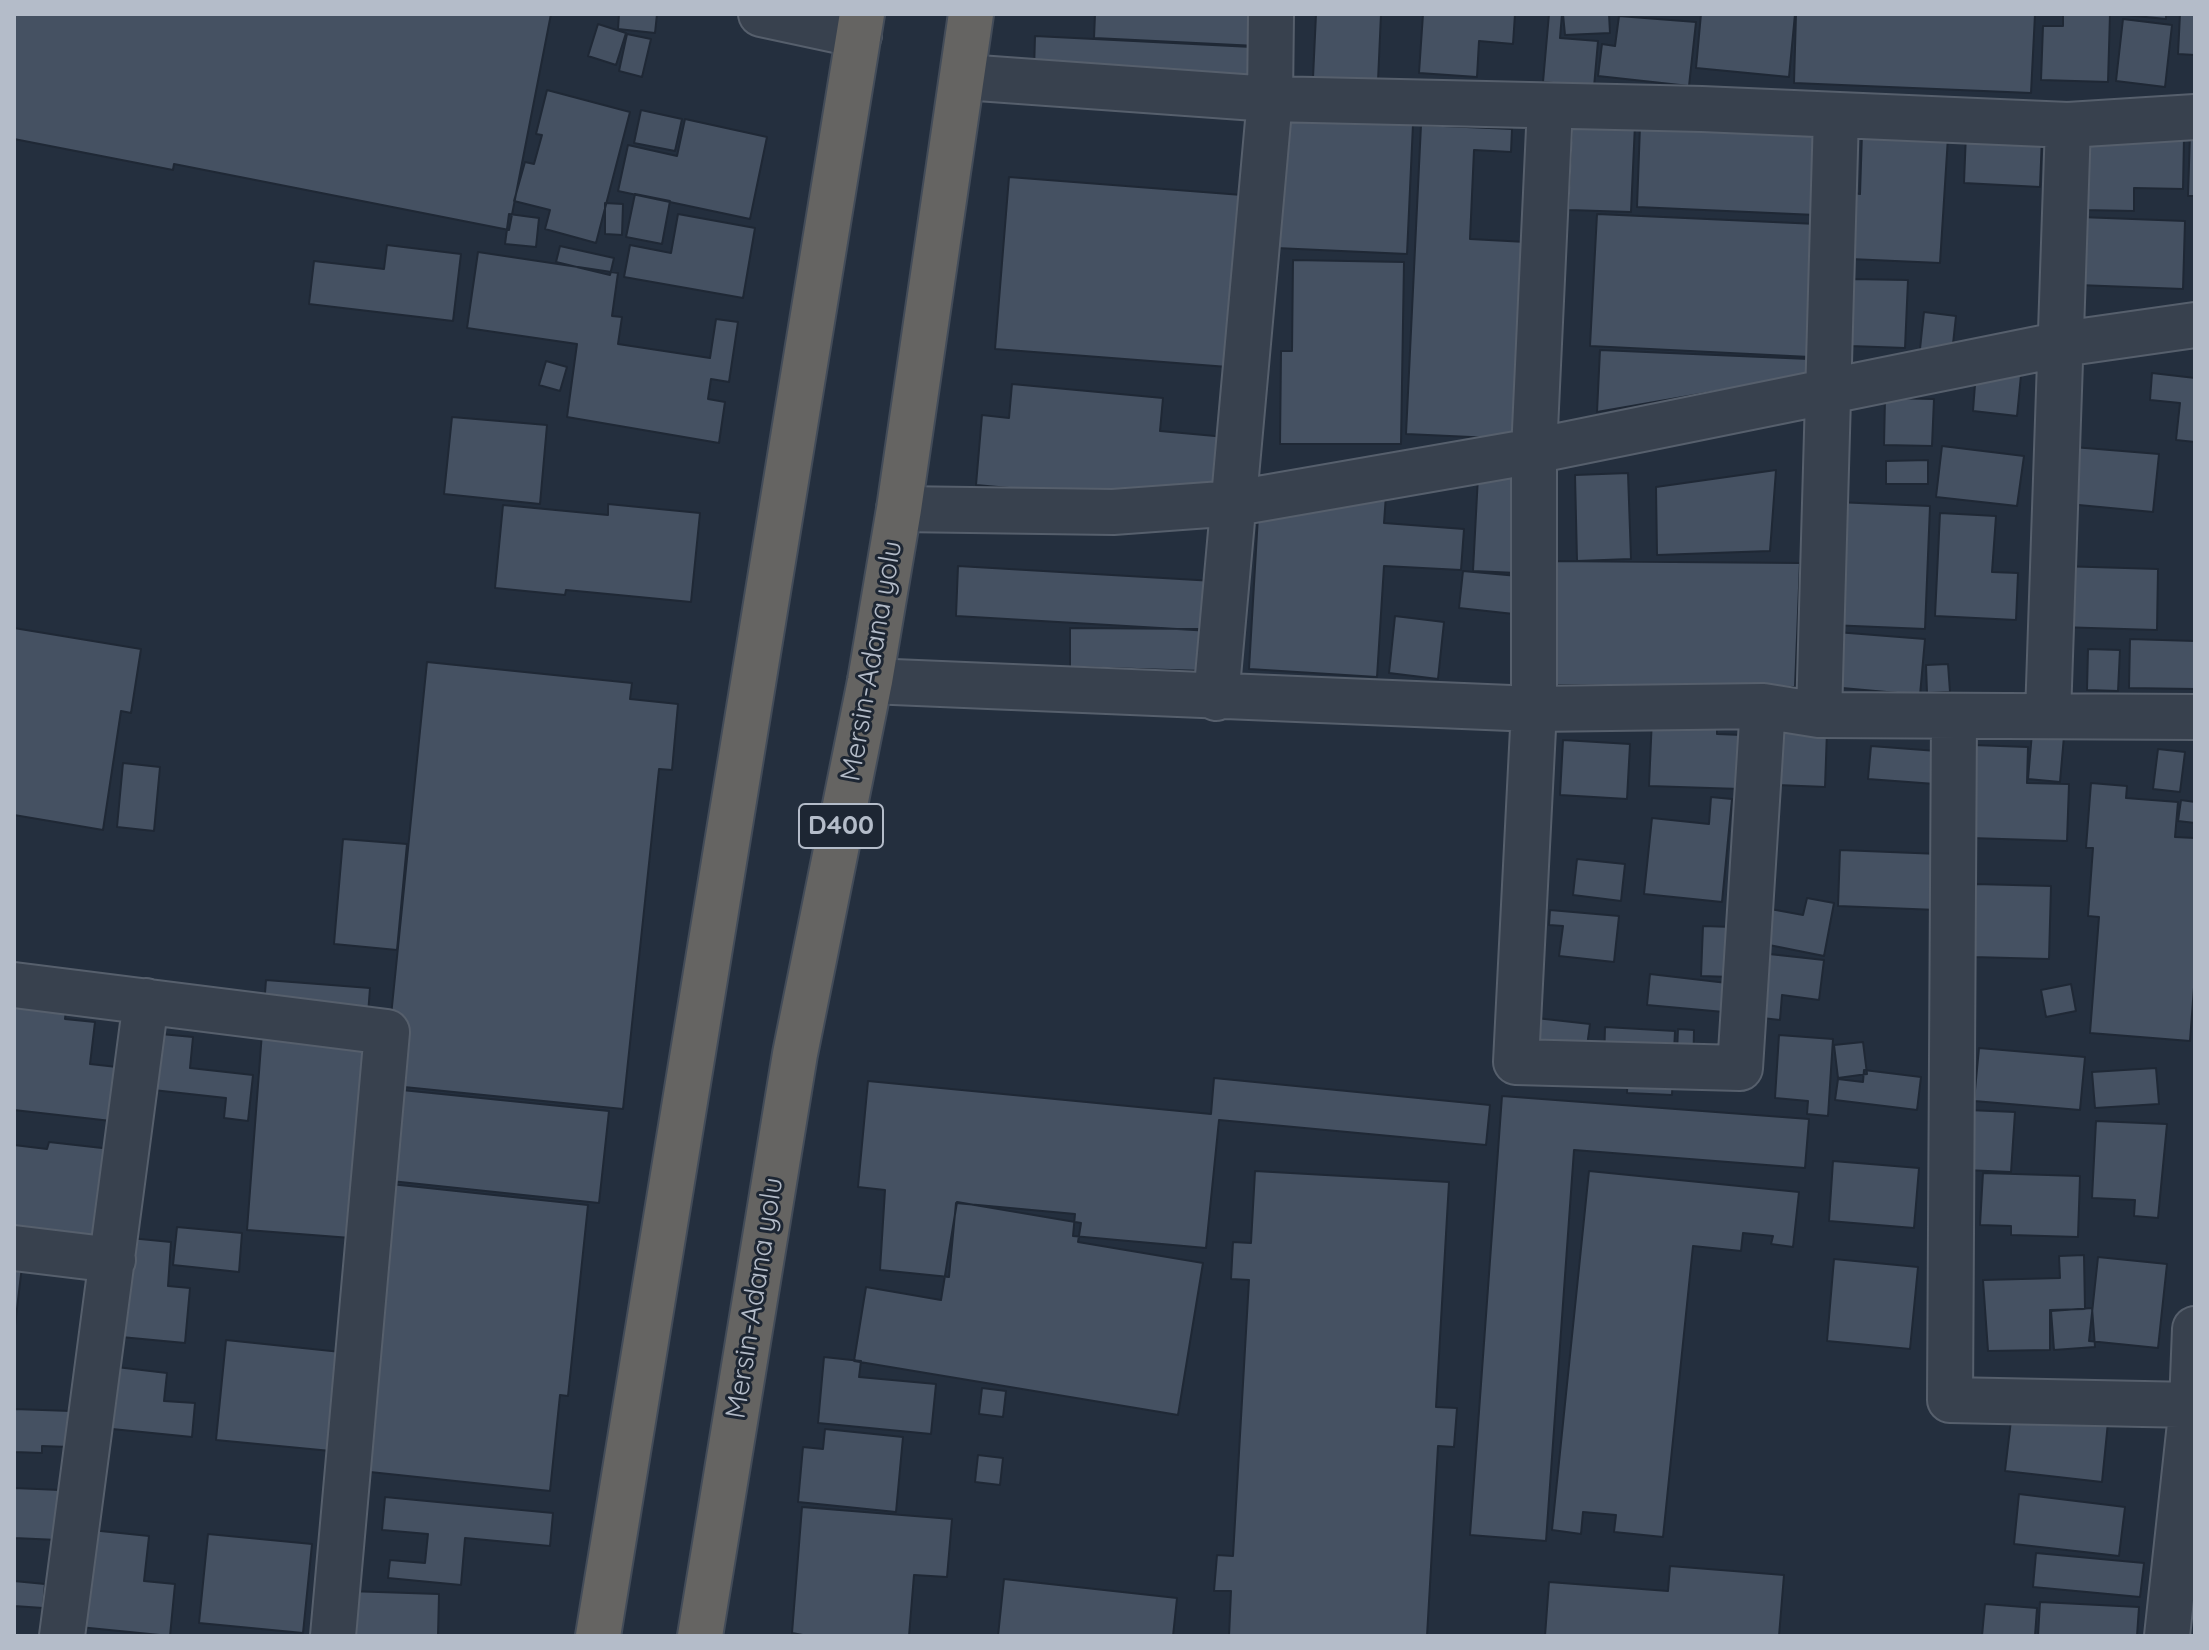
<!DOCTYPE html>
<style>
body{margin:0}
#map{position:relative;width:2209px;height:1650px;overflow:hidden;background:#242f3e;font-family:Quicksand,sans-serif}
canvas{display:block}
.frame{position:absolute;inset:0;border:16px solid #b4bcc9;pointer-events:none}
</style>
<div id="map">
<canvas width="2209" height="1650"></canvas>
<div class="frame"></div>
</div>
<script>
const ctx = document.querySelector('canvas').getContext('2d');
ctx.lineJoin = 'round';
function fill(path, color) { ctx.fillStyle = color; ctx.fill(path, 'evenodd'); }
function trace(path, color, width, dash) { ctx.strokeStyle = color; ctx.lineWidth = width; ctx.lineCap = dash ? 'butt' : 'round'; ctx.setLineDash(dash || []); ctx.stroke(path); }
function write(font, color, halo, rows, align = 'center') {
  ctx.font = font + ' Quicksand,sans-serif'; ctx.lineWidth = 6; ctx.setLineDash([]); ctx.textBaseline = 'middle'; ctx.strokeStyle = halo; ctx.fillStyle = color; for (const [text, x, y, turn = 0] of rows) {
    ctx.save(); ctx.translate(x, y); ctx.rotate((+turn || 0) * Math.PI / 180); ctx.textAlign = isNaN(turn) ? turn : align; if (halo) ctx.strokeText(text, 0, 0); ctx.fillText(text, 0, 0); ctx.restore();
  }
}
const building = new Path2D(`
 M14 14H551L509 230 174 164 173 170 14 139Z
 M619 14H657L655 33 618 29Z
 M1095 14H1258L1257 46 1094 38Z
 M1316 14H1381L1378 81 1313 78Z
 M1423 14H1515L1513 44 1479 41 1477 77 1419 73Z
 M1549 14H1562L1560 38 1598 41 1594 87 1543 82Z
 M1563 14H1609L1610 33 1565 35Z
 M1701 14H1795L1789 77 1696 68Z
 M1796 14H2035L2031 93 1794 83Z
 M2063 14H2110L2108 82 2041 80 2043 26H2063Z
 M2116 14H2166V19Z
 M2180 14H2195V55L2178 54Z
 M1619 16 1696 22 1689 86 1598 76 1602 44 1615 46Z
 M2123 19 2172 25 2165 87 2116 81Z
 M598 24 626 33 616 65 588 56Z
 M627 34 651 39 642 77 619 71Z
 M1035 36 1252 47 1251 81 1034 71Z
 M547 90 630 112 596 243 545 229 550 210 514 201 525 162 534 164 542 135 536 134Z
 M641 110 682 119 675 151 634 143Z
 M1282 117 1413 124 1407 254 1276 248Z
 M685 119 767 137 750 219 618 191 628 145 677 156Z
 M1572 121 1635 124 1631 212 1568 210Z
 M1421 125 1512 129 1511 152 1474 150 1470 239 1545 243 1536 440 1406 434Z
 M1640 126 1819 135 1816 215 1637 207Z
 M1862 133 1948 137 1940 263 1850 259 1853 193 1860 194Z
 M1966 133 2042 137 2040 187 1964 183Z
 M2190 134 2195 135V196H2188Z
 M2084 136 2184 137 2183 189 2134 188V211L2082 210Z
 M1009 177 1242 195 1228 367 995 349Z
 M635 194 670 201 662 244 626 237Z
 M605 203 623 204 622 235 605 234Z
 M509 214 539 218 536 247 505 244Z
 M678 214 755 228 743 298 624 277 630 245 671 253Z
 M1597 214 1817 224 1810 357 1590 346Z
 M2080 217 2185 221 2183 289 2078 285Z
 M387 245 461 254 453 321 309 304 314 261 384 269Z
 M560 246 614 258 610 275 556 262Z
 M478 252 618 273 612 316 622 317 618 344 710 358 716 319 738 322 729 382 711 379 708 399 725 402 719 443 567 417 577 344 467 328Z
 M1293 260 1404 262 1401 444H1280L1281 351H1292Z
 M1851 279 1908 280 1905 348 1850 346Z
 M1924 312 1956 316 1952 353 1920 349Z
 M1600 350 1809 359V375L1597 412Z
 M546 361 567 367 560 391 539 385Z
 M1976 371 2021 375 2017 416 1973 411Z
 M2152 373 2195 378V442L2176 440 2180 403 2150 400Z
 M1012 384 1163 398 1160 431 1226 437 1220 507 976 485 982 415 1009 418Z
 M1885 398 1934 399 1932 446 1884 445Z
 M452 417 547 425 540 504 444 494Z
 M1942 446 2024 456 2017 506 1936 497Z
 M2073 447 2159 454 2153 512 2068 504Z
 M1928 460V484H1886V461Z
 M1776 470 1770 551 1657 555 1656 487Z
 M1628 473 1631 559 1577 561 1575 475Z
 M1478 476 1522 478 1517 573 1473 571Z
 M1386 495 1384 523 1464 529 1461 570 1384 566 1377 677 1249 669 1258 516Z
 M1836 502 1930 506 1925 629 1830 625Z
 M608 504 700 513 691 602 566 590 565 595 495 588 503 505 608 515Z
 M1940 513 1996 516 1992 572 2018 573 2016 620 1935 616Z
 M1547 561 1800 563 1795 687 1545 685Z
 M958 566 1214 581 1211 631 956 616Z
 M2059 566 2158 569 2157 630 2058 627Z
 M1463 571 1518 576 1514 614 1459 608Z
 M1395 616 1444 622 1438 679 1389 673Z
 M14 628 141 649 131 713 121 711 103 830 14 815Z
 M1070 628 1205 629 1204 671 1070 667Z
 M1836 632 1925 639 1920 695 1831 687Z
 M2130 639 2195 641V689L2129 688Z
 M2088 649 2120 650 2118 691 2087 690Z
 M427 662 632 683 630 699 678 704 672 770 659 769 623 1109 384 1085Z
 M1948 664 1950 692 1927 693 1926 665Z
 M1652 718 1717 721V734L1742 735 1740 789 1649 786Z
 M1779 729 1827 731 1825 787 1777 785Z
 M2032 733 2064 736 2060 782 2028 779Z
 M1563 740 1630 744 1627 799 1560 795Z
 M1973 745 2028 747 2027 783 2069 784 2067 841 1970 838Z
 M1871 746 1937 751 1935 784 1868 779Z
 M2158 749 2185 752 2180 792 2153 789Z
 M123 763 160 767 154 831 117 827Z
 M2091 783 2127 786 2126 798 2178 802 2175 837 2195 838V974L2190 1041 2090 1033 2099 917 2088 916 2093 848H2086Z
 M1711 797 1732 799 1722 902 1644 894 1652 818 1709 824Z
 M2181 800 2195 802V823L2178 821Z
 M343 839 407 844 397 950 334 944Z
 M1840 850 1940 854 1937 910 1838 906Z
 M1577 859 1625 864 1621 901 1573 895Z
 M1975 884 2051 886 2049 959 1972 957Z
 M1807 898 1834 903 1824 956 1759 943 1765 908 1803 915Z
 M1550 910 1619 916 1614 962 1559 956 1563 926 1549 925Z
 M1703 926 1733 927 1731 977 1701 976Z
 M1760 953 1824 960 1819 1000 1782 995 1780 1020 1753 1017Z
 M1650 974 1727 983 1724 1012 1647 1005Z
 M70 980 65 1019 95 1022 90 1064 126 1068 120 1122 14 1110V987Z
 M266 980 370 988 351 1238 247 1230Z
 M2071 984 2076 1011 2046 1017 2041 990Z
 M1536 1018 1590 1024 1584 1069 1531 1063Z
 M1605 1027 1675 1031 1672 1095 1627 1093 1628 1063 1604 1062Z
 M1678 1029 1694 1030 1693 1075 1676 1074Z
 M150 1033 193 1037 190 1068 253 1075 248 1121 224 1118 226 1098 144 1089Z
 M1779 1035 1833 1039 1828 1116 1807 1114 1808 1101 1775 1098Z
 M1863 1042 1867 1074 1838 1078 1834 1045Z
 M1979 1048 2085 1057 2080 1110 1974 1101Z
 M2156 1068 2159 1104 2095 1108 2092 1072Z
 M1864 1070 1921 1077 1917 1110 1835 1100 1838 1079 1863 1082Z
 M1214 1078 1490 1105 1486 1145 1219 1120 1206 1248 1073 1236 1075 1214 956 1203 949 1277 880 1270 885 1190 858 1187 868 1081 1211 1114Z
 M382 1088 609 1111 599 1203 372 1179Z
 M1502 1096 1809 1119 1805 1168 1574 1150 1546 1541 1470 1535Z
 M1968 1110 2015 1112 2011 1172 1965 1170Z
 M2096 1121 2167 1124 2158 1218 2134 1216 2135 1200 2092 1198Z
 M49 1142 111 1149 101 1239 14 1229V1145L47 1149Z
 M1833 1161 1919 1168 1914 1228 1829 1221Z
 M1255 1171 1449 1182 1436 1407 1457 1408 1454 1447 1438 1446 1427 1636H1229L1231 1591H1214L1217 1555 1233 1556 1249 1280 1231 1279 1233 1242 1251 1243Z
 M1589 1171 1799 1192 1793 1247 1771 1244 1773 1236 1743 1233 1741 1251 1693 1246 1663 1537 1614 1532 1616 1515 1583 1512 1581 1534 1552 1530Z
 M1983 1173 2080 1176 2078 1237 2011 1235V1226L1980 1225Z
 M381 1183 588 1205 568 1396 560 1395 550 1491 351 1470Z
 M957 1202 1081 1223 1078 1242 1203 1263 1178 1415 854 1361 866 1287 941 1300Z
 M177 1227 242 1233 239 1272 173 1265Z
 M130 1238 171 1242 168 1286 190 1288 185 1343 121 1337Z
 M2084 1255 2085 1309 2050 1310V1350L1988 1351 1983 1280 2060 1278 2059 1256Z
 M2098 1257 2167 1264 2158 1348 2089 1341Z
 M1834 1259 1918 1267 1910 1349 1827 1341Z
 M14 1266H22L14 1334Z
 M2092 1308 2095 1347 2054 1350 2051 1311Z
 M226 1340 341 1352 331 1451 216 1440Z
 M824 1357 861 1361 859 1377 936 1384 931 1434 818 1423Z
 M108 1366 167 1373 164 1401 195 1403 192 1437 102 1428Z
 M982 1388 1006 1391 1003 1417 979 1414Z
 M14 1409 71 1411 69 1447 42 1446V1453L14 1452Z
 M2012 1412 2108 1422 2102 1482 2005 1471Z
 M825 1429 903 1437 896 1512 798 1502 803 1447 823 1449Z
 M978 1455 1003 1458 1000 1485 975 1482Z
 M14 1488 60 1490 58 1540 14 1538Z
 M2019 1494 2125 1507 2119 1556 2014 1544Z
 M385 1497 553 1513 550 1546 465 1538 461 1585 388 1578 390 1560 425 1563 428 1534 382 1530Z
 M802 1507 952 1519 947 1577 914 1575 909 1636H808L792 1633Z
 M91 1530 149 1536 144 1581 175 1584 170 1636 69 1626Z
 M208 1534 312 1544 303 1633 199 1623Z
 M2036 1553 2144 1563 2140 1597 2033 1587Z
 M1670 1566 1784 1575 1779 1636H1545L1549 1582 1668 1591Z
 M1004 1579 1177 1598 1173 1636H998Z
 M14 1581 45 1584 43 1608 14 1606Z
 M348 1591 439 1594 438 1636H346Z
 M2040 1602 2139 1607 2137 1636H2038Z
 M1985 1604 2037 1608 2035 1636H1982Z`);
const minor = new Path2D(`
 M761 14 859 35
 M964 77 1270 99 1702 109 2068 125 2195 117
 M1550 107 1534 451V709L1516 1062 1740 1068 1763 706
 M899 509 1113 512 1236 503 1534 451 2062 344 2195 325
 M870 681 1534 709 1763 706 1819 715 2195 717
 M1216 698 1270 99 1271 14
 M1819 715 1836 115
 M2048 715 2068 125
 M1954 717 1950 1400 2192 1405
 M14 985 387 1032 333 1636
 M14 1248 113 1260
 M62 1636 146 1001
 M2167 1636 2192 1405 2195 1329`);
const trunk = new Path2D(`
 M598 1636 862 14
 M700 1636 795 1054 870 681 899 509 971 14`);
const shields = [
 [841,826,84]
];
const shieldNames = [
 ["D400",841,826]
];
const streetNames = [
 ["Mersin-Adana yolu",872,661,-80],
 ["Mersin-Adana yolu",755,1298,-81]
];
fill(building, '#455162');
trace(building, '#1f2835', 2);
trace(minor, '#565f6c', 48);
trace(trunk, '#434c59', 48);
trace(minor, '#38414e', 44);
trace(trunk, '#656462', 44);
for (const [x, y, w] of shields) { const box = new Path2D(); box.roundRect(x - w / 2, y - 22, w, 44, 6); ctx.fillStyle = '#1d2633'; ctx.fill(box); trace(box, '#b4bcc9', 2); }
write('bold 26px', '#b4bcc9', null, shieldNames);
write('28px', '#b4bcc9', '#1d2633', streetNames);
</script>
